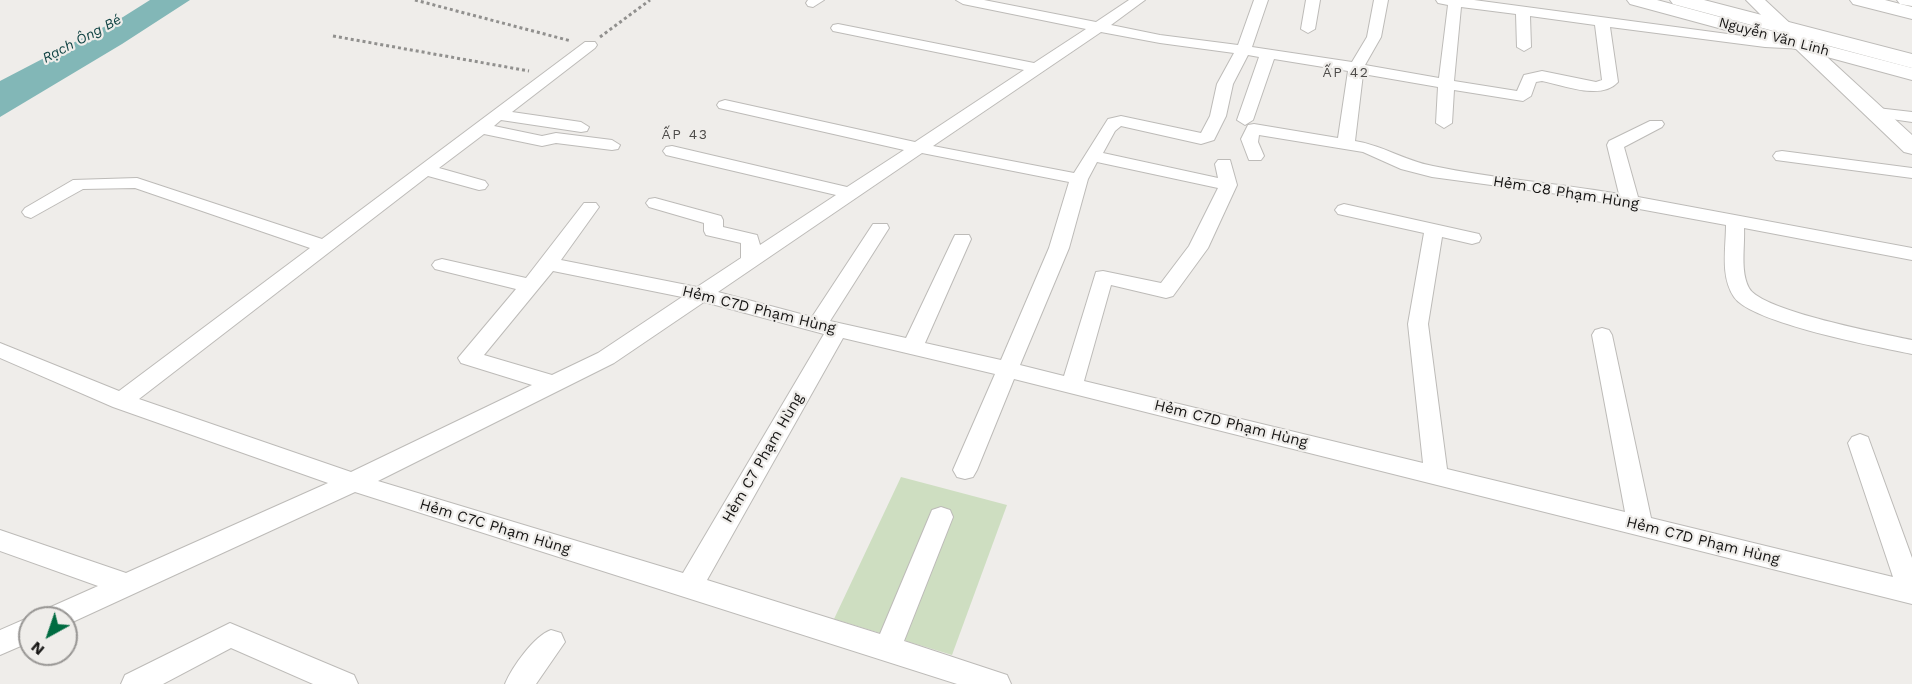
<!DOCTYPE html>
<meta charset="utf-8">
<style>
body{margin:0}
#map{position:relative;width:1912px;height:684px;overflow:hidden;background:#efedea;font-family:"Work Sans",sans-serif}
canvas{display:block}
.north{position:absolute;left:18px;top:606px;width:60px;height:60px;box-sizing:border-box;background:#efedea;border:2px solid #989694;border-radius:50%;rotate:220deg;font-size:16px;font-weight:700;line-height:24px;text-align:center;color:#151413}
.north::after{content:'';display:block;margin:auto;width:21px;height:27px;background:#006b41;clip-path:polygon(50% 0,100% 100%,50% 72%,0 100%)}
</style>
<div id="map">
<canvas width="1912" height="684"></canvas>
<div class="north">N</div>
</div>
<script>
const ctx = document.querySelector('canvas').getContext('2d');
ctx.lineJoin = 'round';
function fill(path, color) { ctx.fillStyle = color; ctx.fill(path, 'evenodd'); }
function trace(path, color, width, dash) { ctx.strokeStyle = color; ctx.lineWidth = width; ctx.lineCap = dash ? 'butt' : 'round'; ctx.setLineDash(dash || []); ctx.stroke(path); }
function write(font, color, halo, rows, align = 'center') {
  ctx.font = font + ' "Work Sans",sans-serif'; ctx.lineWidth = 4.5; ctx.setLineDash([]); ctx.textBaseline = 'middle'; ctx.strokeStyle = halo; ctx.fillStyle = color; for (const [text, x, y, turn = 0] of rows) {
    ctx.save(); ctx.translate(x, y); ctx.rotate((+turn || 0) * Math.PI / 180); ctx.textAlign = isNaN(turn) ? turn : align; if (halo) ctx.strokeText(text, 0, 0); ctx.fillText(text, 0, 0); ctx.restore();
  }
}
const green = new Path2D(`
 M901 477 1007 505 952 655 834 619Z`);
const water = new Path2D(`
 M150 0H190L122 44 0 117V81L123 17Z`);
const path = new Path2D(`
 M415 0 571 41
 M333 36 529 71
 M600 37 650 0`);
const minor = new Path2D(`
 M808 0H824L813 7 808 6 806 3Z
 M956 0H984L1096 22 1129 0H1145L1111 25 1160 35 1238 45 1254 0H1268L1252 47 1352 62 1367 37 1374 0H1388L1381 37 1365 65 1439 78 1448 5 1438 3 1436 0H1474L1765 39 1809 42 1811 45 1804 49 1765 47 1610 27 1618 82C1601 101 1563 85 1542 81L1536 82 1531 96 1523 101 1454 90 1452 123 1444 128 1436 123 1438 87 1363 74 1355 141C1382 145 1405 161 1433 166 1494 179 1557 183 1619 194L1607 145 1609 141 1650 121H1662L1664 124 1662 127 1624 147 1638 197 1912 248V260L1744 228C1745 247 1740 271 1749 288 1761 311 1884 334 1912 340V354C1878 347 1751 323 1734 297 1720 276 1726 248 1726 225L1558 194 1432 177 1401 169 1363 152 1259 135 1258 142 1264 156 1261 160H1249L1241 139 1248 125 1254 124 1338 138 1348 71 1274 59 1253 120 1245 125 1237 120 1259 57 1248 55 1233 84 1226 116 1214 140 1201 144 1121 126 1115 131 1103 153 1218 178 1215 164 1218 160H1230L1237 185 1208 248 1173 296 1166 298 1111 285 1084 381 1423 463 1408 324 1424 233 1338 214 1335 210 1338 206 1344 204 1479 234 1481 238 1479 242 1472 244 1442 237 1428 324 1447 469 1625 512 1592 335 1595 330 1602 328 1609 330 1612 335 1651 518 1893 577 1848 443 1852 437 1860 434 1868 437 1912 558V604L1014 379 977 470 973 477 965 479 957 477 953 470 995 374 843 338 707 580 880 634 932 510 941 507 950 510 953 517 904 641 1007 675 1011 684H957L355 492 66 625V618H40L44 610 98 586 0 551V530L126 573 328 483 113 407 0 358V343L119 391 310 248 135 188 83 189 31 218 25 216 22 212 25 208 73 180 137 178 322 239 585 42H595L597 45 595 48 512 112 581 122 589 127 587 131 581 132 501 120 494 126 542 136 556 133 612 140 620 145 618 149 612 150 556 143 542 146 484 134 439 168 485 181 488 185 485 189 479 190 428 176 139 399 351 472 532 385 461 363 458 358 516 289 435 269 432 265 435 261 442 259 526 278 584 203H596L599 207 561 260 697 287 741 258V243L706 235 704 231V223L649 207 646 203 649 199 655 198 721 216 723 220V227L757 235 760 245 836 195 666 155 663 151 666 147 672 146 847 187 904 150 719 108 717 105 719 102 725 100 915 142 1024 70 838 32 833 31 831 28 833 25 838 24 1034 63 1086 29 963 4ZM1461 7 1516 14 1517 47 1524 51 1531 47 1530 16 1595 25 1602 80 1596 82 1542 71 1524 75 1517 91 1454 81ZM1101 32 1160 43 1234 53 1217 84 1210 116 1201 133 1121 116 1108 119 1074 173 933 146ZM922 153 1069 182 1049 248 1001 360 925 343 971 239 969 235H955L953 239 906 338 830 321 889 228 887 224H873L812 317 718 292ZM1097 162 1218 188 1189 246 1161 283 1103 271 1096 272 1064 376 1020 365 1069 248 1088 179ZM553 271 682 297 598 353 552 375 484 355ZM704 302 824 334 683 573 378 481 614 363Z
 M1306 0H1320L1315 29 1308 33 1301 29Z
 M1877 108 1912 112V122L1871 116 1869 113Z
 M1782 151 1912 168V178L1776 160 1773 156 1776 152Z
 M30 617 33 618H30V642L0 655V630Z
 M230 623 354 675 358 684H313L231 648 163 684H121L125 675Z
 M551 630 561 633 565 642 536 684H505C512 667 534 636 551 630Z`);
const major = new Path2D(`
 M1627 0H1657L1779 33 1746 0H1765L1809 41 1912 68V80L1827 57 1912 135V154L1904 152 1796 49 1630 4Z
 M1897 0H1912V6L1900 4Z`);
const highway = new Path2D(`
 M1670 0H1704L1912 54V68L1673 4Z
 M1850 0H1885L1912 7V19L1853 4Z`);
const farStreetnames = [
 ["Nguyễn Văn Linh",1774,37,15]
];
const farWaternames = [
 ["Rạch Ông Bé",82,39,-28]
];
const farNeighbourhoodnames = [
 ["ẤP 42",1346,73],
 ["ẤP 43",685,135]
];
const streetNames = [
 ["Hẻm C8 Phạm Hùng",1566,193,9],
 ["Hẻm C7D Phạm Hùng",759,310,14],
 ["Hẻm C7D Phạm Hùng",1231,424,14],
 ["Hẻm C7 Phạm Hùng",763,458,-60],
 ["Hẻm C7C Phạm Hùng",495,527,17],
 ["Hẻm C7D Phạm Hùng",1703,541,14]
];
fill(green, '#cedec1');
fill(water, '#82b7b7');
trace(minor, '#bdbbb8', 2);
trace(major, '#bdbbb8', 2);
trace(highway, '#bdbbb8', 2);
trace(path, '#91908e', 3, [3, 3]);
fill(minor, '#fff');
fill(major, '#fff');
fill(highway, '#fff');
write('14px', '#151413', '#efedea', farStreetnames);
write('italic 14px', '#0f4242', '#efedea', farWaternames);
ctx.letterSpacing = '1.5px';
write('14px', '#4e4c4a', '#efedea', farNeighbourhoodnames);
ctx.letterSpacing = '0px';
write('15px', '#151413', '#efedea', streetNames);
</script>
